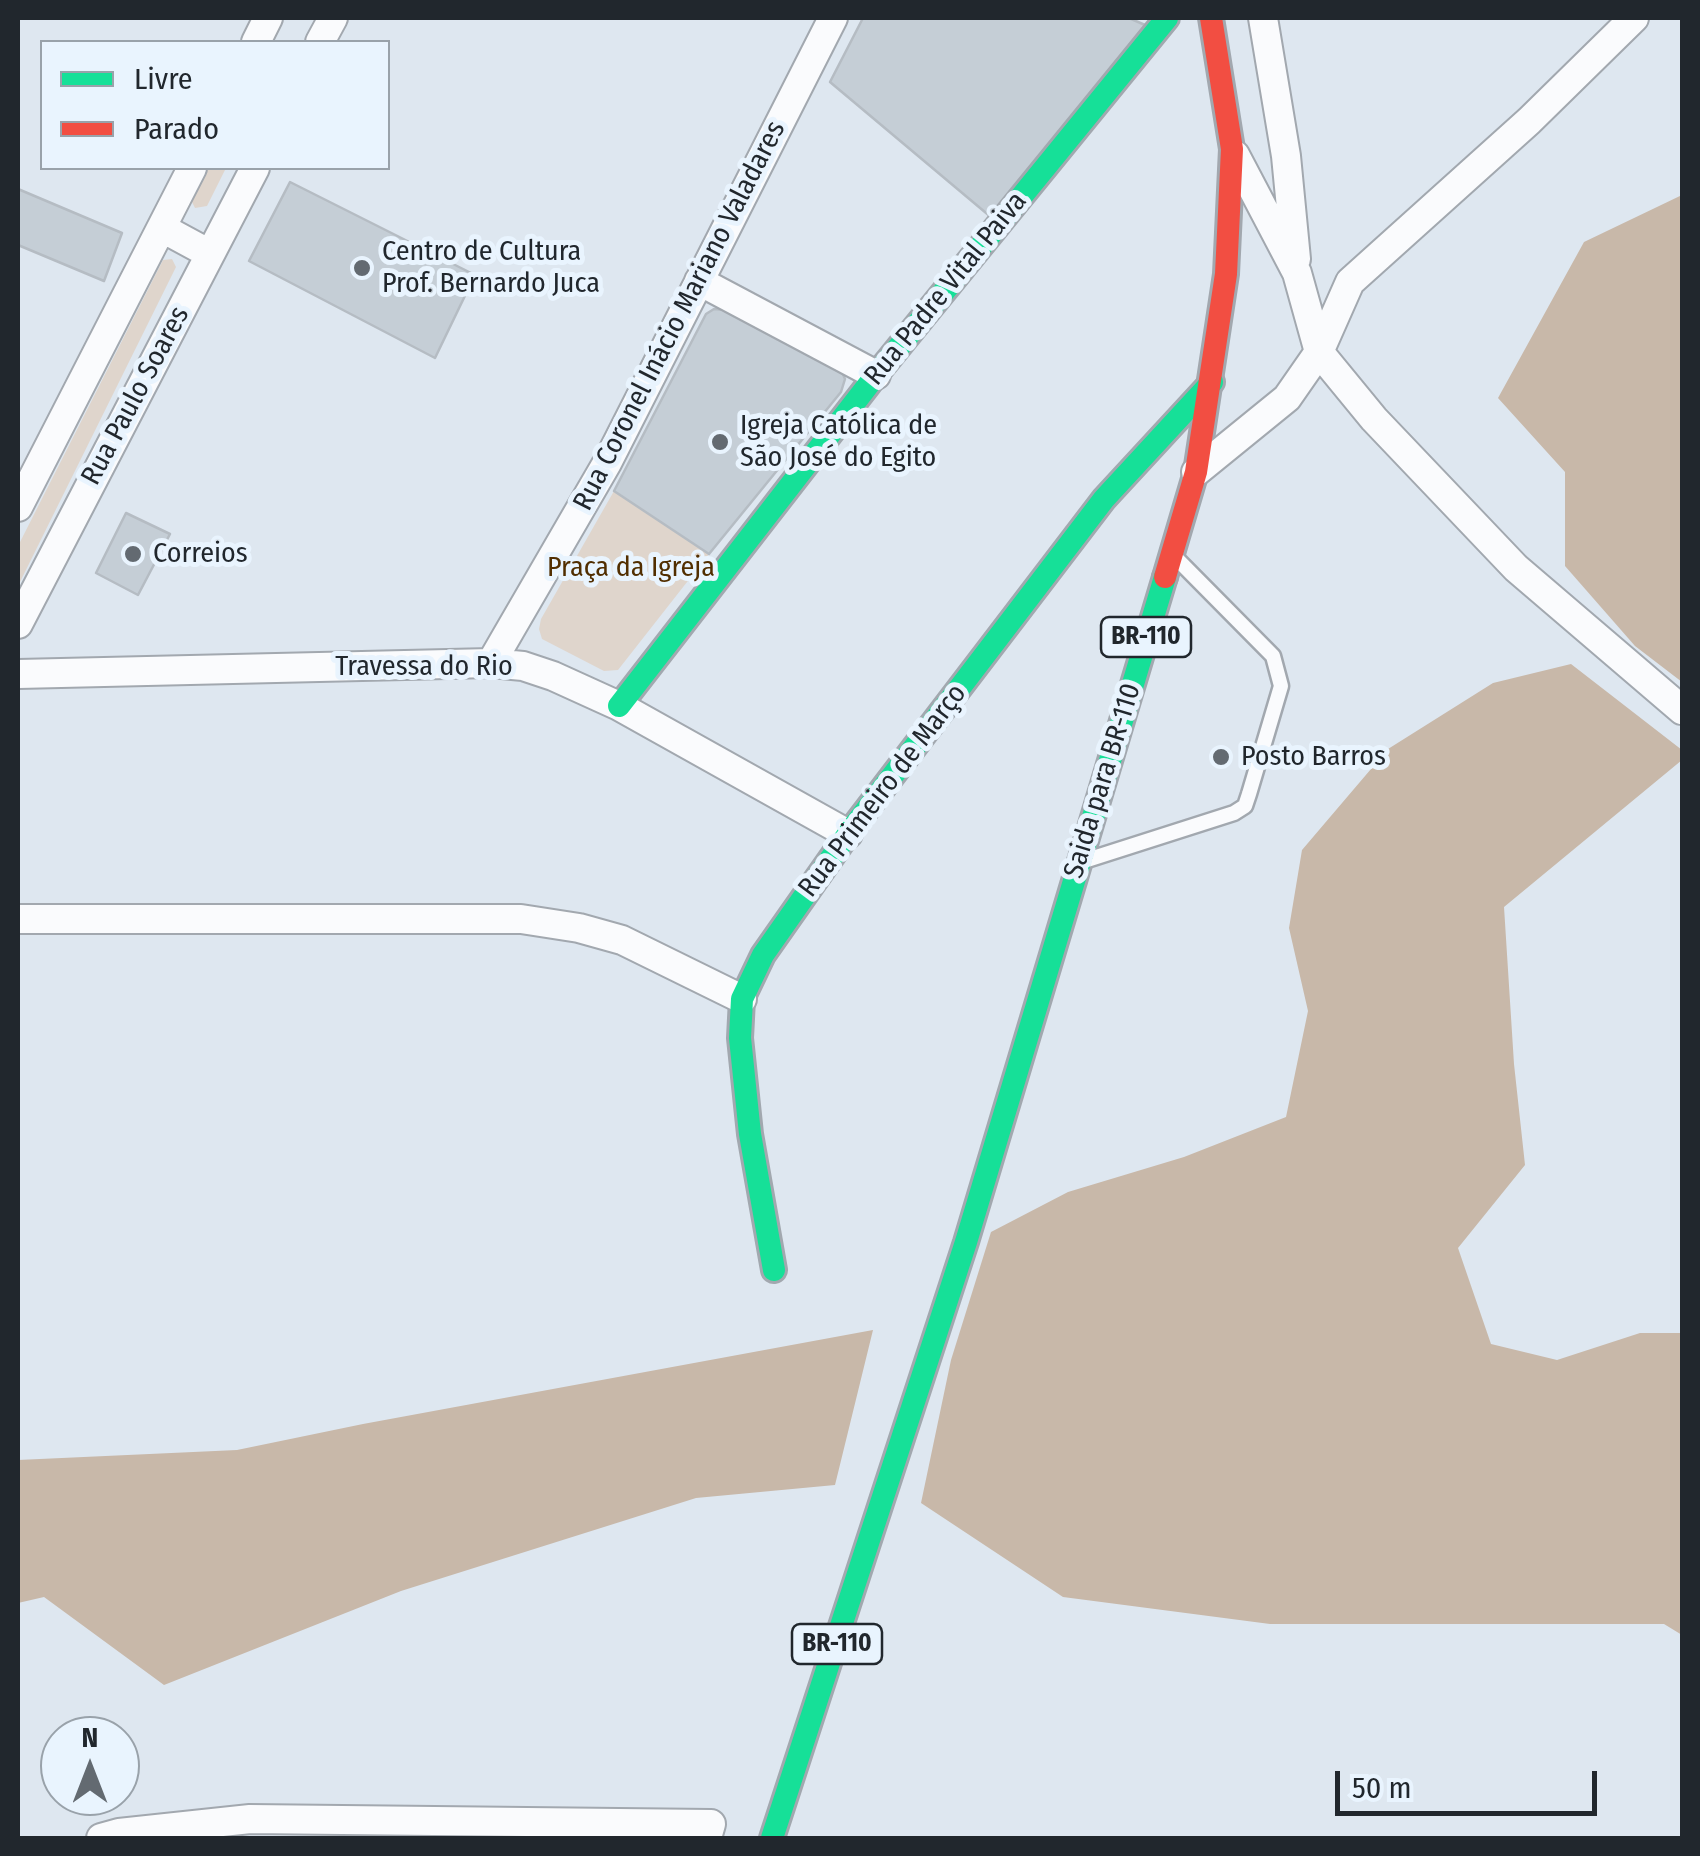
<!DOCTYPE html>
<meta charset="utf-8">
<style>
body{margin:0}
#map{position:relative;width:1700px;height:1856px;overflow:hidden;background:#dee7f0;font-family:"Fira Sans Condensed",sans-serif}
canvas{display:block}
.frame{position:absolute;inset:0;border:20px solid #21272d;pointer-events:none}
.legend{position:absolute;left:40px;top:40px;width:350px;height:130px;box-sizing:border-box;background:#e9f4fe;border:2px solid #99a2aa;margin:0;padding:12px 18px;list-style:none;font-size:30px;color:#21272d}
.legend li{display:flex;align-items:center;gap:20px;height:50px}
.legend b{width:50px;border:2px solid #99a2aa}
.north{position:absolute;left:40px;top:1716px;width:100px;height:100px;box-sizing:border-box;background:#e9f4fe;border:2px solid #99a2aa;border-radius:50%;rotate:0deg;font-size:28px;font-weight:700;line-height:40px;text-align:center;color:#21272d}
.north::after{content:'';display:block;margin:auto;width:35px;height:45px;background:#636a71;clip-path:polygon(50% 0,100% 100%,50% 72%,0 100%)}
.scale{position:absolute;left:1335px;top:1771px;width:262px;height:45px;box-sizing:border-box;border:5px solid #21272d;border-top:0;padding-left:12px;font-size:30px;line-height:35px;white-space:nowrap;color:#21272d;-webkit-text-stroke:8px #e9f4fe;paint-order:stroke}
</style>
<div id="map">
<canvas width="1700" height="1856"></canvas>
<div class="frame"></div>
<ul class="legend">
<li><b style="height:12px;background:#16e098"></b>Livre</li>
<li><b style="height:12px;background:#f24e42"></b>Parado</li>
</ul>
<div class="north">N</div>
<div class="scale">50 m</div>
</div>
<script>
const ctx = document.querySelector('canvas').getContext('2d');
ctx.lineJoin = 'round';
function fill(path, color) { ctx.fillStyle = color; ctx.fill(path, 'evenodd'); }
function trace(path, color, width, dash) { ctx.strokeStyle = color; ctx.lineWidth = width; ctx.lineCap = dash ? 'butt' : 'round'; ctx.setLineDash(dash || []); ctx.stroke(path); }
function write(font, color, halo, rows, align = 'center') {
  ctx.font = font + ' "Fira Sans Condensed",sans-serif'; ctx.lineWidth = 10; ctx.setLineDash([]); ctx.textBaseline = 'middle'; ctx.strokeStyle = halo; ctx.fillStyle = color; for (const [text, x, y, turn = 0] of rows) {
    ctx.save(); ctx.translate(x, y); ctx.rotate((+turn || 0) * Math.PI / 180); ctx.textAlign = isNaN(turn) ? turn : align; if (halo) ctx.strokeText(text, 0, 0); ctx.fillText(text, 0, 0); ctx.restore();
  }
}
const green = new Path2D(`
 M206 168H226L207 206 195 208 190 198Z
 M172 259 176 267 18 586V546L163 260Z
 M614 491 709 554 618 670 604 671 542 639 539 629 541 619Z`);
const water = new Path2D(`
 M1682 195V682L1635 646 1565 566V472L1498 398 1584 242Z
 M1571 664 1682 750V760L1504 907 1514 1064 1525 1165 1458 1248 1491 1344 1557 1360 1640 1333H1682V1635L1664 1624H1270L1063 1597 921 1503 951 1360 991 1232 1068 1192 1184 1157 1286 1117 1308 1011 1289 928 1302 850 1388 749 1493 683Z
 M873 1330 835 1485 696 1498 401 1591 164 1685 44 1597 18 1603V1460L237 1450 363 1424Z`);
const building = new Path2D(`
 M863 18H1129L1145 25 992 218 830 82Z
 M290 182 475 275 435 358 249 261Z
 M18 189 122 233 104 281 18 245Z
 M714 309 725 310 840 367 845 379 841 392 709 554 614 491 706 314Z
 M126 513 170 534 138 595 96 573Z`);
const lane = new Path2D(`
 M1087 860 1234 813 1245 806 1249 794 1281 686 1273 656 1178 560`);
const street = new Path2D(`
 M1263 18 1286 156 1296 259
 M256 42 268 18
 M320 42 333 18
 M1235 155 1297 273 1319 352 1374 419 1516 568 1682 710
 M162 228 210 254
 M699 281 876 375
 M1196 472 1287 398 1319 352 1350 282 1529 121 1634 18
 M18 507 192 168
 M18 624 255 168
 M491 663 607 463 833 18
 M18 674 491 663 523 666 553 676 619 706 848 834
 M18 919H521L579 928 622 940 742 999
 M101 1838 119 1833 250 1819 711 1824 707 1838`);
const fast = new Path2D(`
 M619 706 876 375 1167 18
 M774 1270 750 1134 740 1038 742 999 763 955 848 834 1104 499 1212 382
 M772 1838 966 1242 1165 577`);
const jam = new Path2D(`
 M1165 577 1196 472 1226 274 1232 149 1211 18`);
const markers = [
 [362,268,10,"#636a71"],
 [720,442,10,"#636a71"],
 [133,554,10,"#636a71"],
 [1221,757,10,"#636a71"]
];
const shields = [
 [1146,637,90],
 [837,1644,90]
];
const shieldNames = [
 ["BR-110",1146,637],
 ["BR-110",837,1644]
];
const poiNames = [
 ["Centro de Cultura",382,252],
 ["Prof. Bernardo Juca",382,284],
 ["Igreja Católica de",740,426],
 ["São José do Egito",740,458],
 ["Correios",153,554],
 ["Posto Barros",1241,757]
];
const streetNames = [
 ["Rua Padre Vital Paiva",946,289,-51],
 ["Rua Coronel Inácio Mariano Valadares",680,316,-63],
 ["Rua Paulo Soares",136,396,-62],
 ["Travessa do Rio",424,667],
 ["Saida para BR-110",1103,781,-73],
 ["Rua Primeiro de Março",883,791,-53]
];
const parkNames = [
 ["Praça da Igreja",631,568]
];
fill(green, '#dfd5cc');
fill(water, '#c8b8a9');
fill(building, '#c5ced6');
trace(building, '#b5bcc3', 2.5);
trace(lane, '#a2a8af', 19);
trace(street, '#a2a8af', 32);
trace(fast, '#a2a8af', 28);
trace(jam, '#a2a8af', 28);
trace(lane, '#fafbfd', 14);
trace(street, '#fafbfd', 28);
trace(fast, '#16e098', 22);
trace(jam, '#f24e42', 22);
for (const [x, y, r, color] of markers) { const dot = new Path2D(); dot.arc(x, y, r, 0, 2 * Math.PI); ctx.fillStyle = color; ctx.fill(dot); trace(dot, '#e9f4fe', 4); }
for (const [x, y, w] of shields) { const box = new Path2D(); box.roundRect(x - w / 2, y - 20, w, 40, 8); ctx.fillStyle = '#e9f4fe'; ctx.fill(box); trace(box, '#21272d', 2.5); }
write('bold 25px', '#21272d', null, shieldNames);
write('28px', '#21272d', '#e9f4fe', poiNames, 'left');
write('28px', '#21272d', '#e9f4fe', streetNames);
write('28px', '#512e00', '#e9f4fe', parkNames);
</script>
